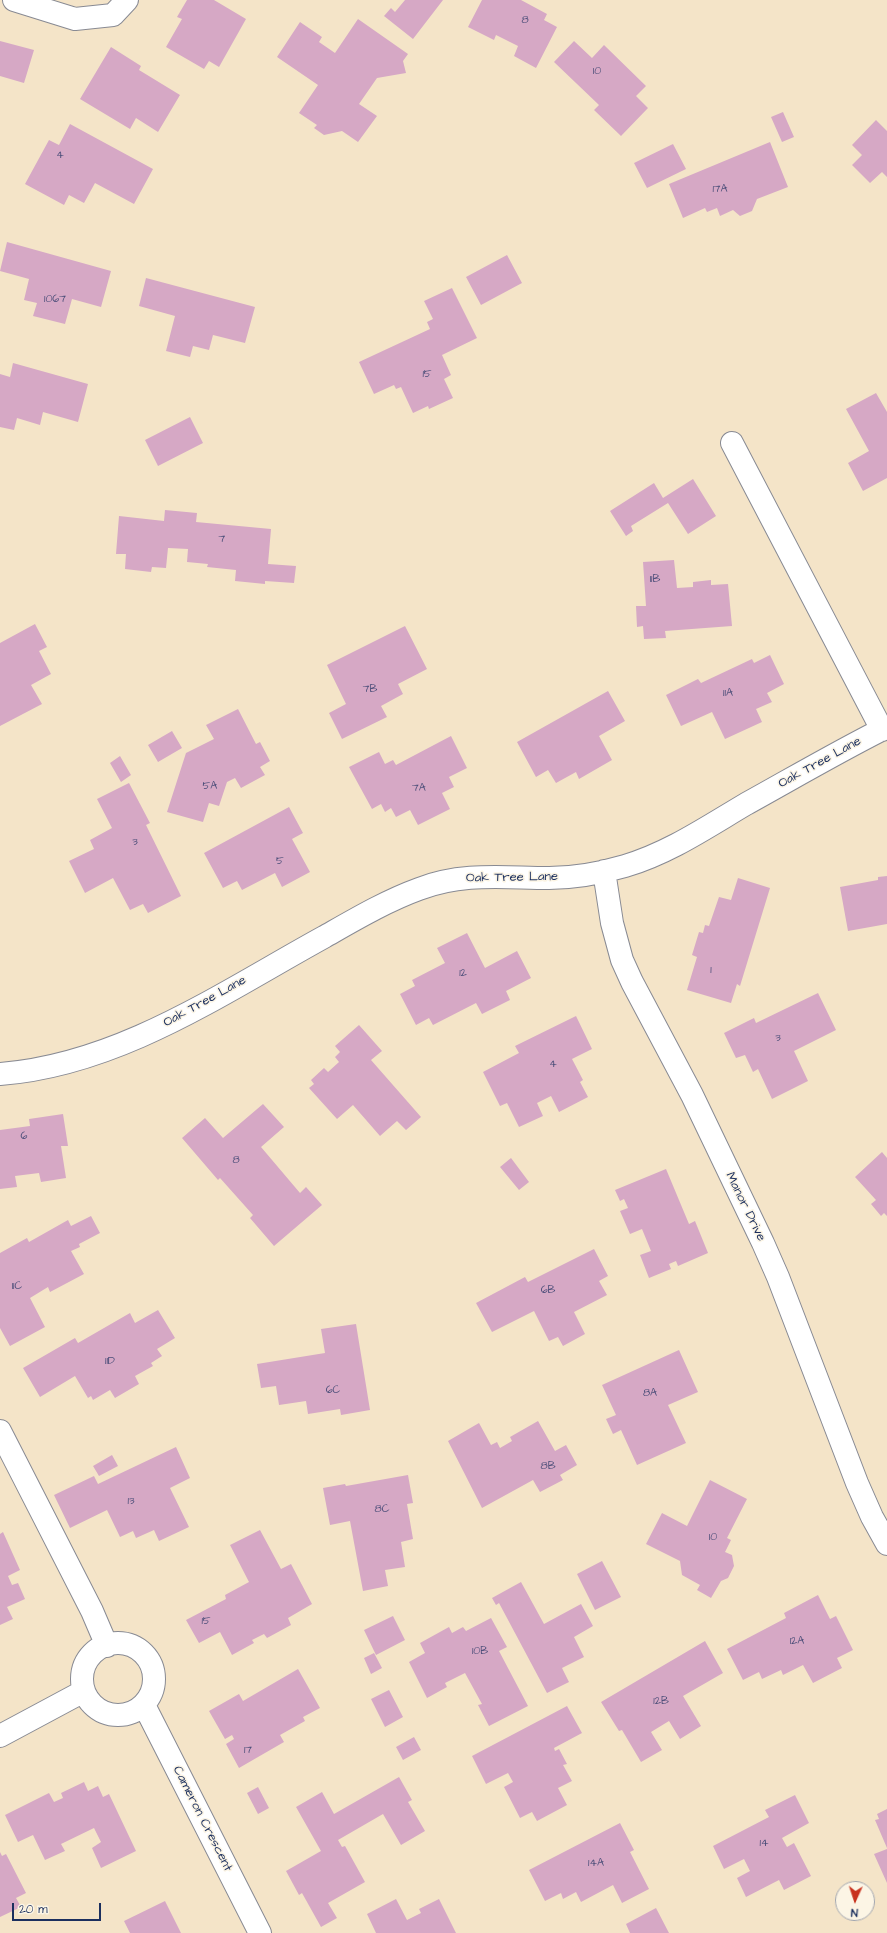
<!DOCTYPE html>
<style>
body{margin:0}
#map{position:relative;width:887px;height:1933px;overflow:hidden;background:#f4e4c8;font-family:"Architects Daughter",sans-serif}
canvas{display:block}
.north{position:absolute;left:835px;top:1881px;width:40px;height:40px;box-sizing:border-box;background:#fcf5e5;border:1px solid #a2a6af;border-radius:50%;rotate:183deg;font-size:11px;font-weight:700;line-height:16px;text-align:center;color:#1b2f5e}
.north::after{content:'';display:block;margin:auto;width:14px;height:18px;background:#c8321e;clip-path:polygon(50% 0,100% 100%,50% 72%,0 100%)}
.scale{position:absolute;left:12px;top:1903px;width:89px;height:18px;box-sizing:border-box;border:2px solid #1b2f5e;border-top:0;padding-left:5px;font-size:12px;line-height:14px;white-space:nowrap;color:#1b2f5e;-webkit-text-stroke:3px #fcf5e5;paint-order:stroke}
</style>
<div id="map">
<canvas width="887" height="1933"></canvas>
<div class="north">N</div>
<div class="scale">20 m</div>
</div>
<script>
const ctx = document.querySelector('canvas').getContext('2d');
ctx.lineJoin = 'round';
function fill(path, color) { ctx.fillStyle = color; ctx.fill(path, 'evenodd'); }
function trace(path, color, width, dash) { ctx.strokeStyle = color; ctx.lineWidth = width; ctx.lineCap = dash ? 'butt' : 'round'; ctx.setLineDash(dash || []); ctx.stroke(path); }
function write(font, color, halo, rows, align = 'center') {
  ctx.font = font + ' "Architects Daughter",sans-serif'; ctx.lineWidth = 3; ctx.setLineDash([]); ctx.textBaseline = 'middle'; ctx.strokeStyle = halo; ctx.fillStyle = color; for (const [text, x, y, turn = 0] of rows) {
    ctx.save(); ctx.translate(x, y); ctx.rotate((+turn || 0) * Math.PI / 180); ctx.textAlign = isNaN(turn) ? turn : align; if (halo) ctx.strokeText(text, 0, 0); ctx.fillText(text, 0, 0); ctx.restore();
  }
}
const building = new Path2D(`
 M187 0H214L246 19 219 67 209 61 204 69 166 47 182 19 177 17Z
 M405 0H443L413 39 384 16 391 8 395 12Z
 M482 0H521L547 14 544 20 557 27 536 68 514 56 518 46 496 35 494 40 468 27Z
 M358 19 408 54 403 61 406 73 377 78 359 104 377 116 358 142 342 131 324 135 314 128 317 125 299 113 318 85 277 57 300 22 322 37 319 42 335 53Z
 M0 41 34 50 24 83 0 76Z
 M574 41 592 58 604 45 646 86 636 96 648 108 621 136 594 110 599 105 554 62Z
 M111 47 141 66 139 70 180 95 158 132 136 118 130 129 80 99Z
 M783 112 794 137 782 142 771 117Z
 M876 120 887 131V177L882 172 870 183 852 165 862 155 852 145Z
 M70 124 153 169 134 204 95 183 84 203 69 195 64 205 25 184 49 140 59 145Z
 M770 142 788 187 757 199 752 211 740 216 733 210 720 216 717 208 707 212 705 208 683 218 669 184Z
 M673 144 686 169 647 188 634 163Z
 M7 242 111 271 101 307 72 299 65 324 33 316 37 303 24 300 29 279 0 271Z
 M507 255 522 283 481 305 466 277Z
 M146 278 255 307 245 343 213 335 209 350 193 346 190 357 166 351 175 316 139 306Z
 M452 288 477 338 442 355 451 375 444 379 453 398 429 409 428 406 413 413 401 387 396 389 394 385 374 394 359 362 430 329 427 322 433 319 424 301Z
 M13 363 88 384 78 422 43 412 40 425 17 418 14 430 0 427V374L10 377Z
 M876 393 887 412V478L863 491 848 463 869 451 846 409Z
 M190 417 203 443 158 466 145 440Z
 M693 479 716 516 688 534 668 503 631 526 633 531 626 536 610 511 654 483 663 498Z
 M165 510 197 513 196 522 271 529 268 564 296 566 294 583 265 581V584L235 581 236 570 207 567 208 564 187 562 188 549 168 548 166 568 152 567 151 572 125 569 126 554H116L119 516 164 521Z
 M674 560 677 588 693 587V582L711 580V585L728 584 732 626 665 631 666 638 644 639 643 626 637 627 636 606H646L643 562Z
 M35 624 47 647 39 651 51 674 31 685 42 704 0 726V643Z
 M405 626 427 669 398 684 403 694 381 706 387 717 342 739 329 713 346 704 327 665Z
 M770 655 784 684 767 693 772 702 756 709 762 722 725 739 712 712 681 726 666 695 698 679 701 683 752 659 754 663Z
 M608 691 625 721 599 736 612 760 579 779 576 772 556 783 548 770 536 777 517 742Z
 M238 709 256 744 260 742 270 761 260 767 265 775 241 788 235 778 227 782 219 806 209 803 203 822 167 812 186 753 214 739 206 725Z
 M172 731 182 748 158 762 148 745Z
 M451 736 467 768 449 777 454 787 442 793 450 809 418 825 410 810 396 817 391 808 385 812 381 804 372 809 349 767 379 752 385 764 393 760 396 765Z
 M120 756 131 775 121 782 110 763Z
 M129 783 150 823 146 825 181 896 148 913 143 904 130 910 113 878 85 893 69 861 94 849 90 840 112 828 97 799Z
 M289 807 303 833 292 839 310 872 282 887 275 873 242 890 237 881 223 888 204 853Z
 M887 876V924L848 931 840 887 878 880V877Z
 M738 878 770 888 740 986 737 984 731 1003 687 990 697 957 692 955 699 932 703 933 705 925 709 926 719 897 731 900Z
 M467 933 485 968 517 951 531 978 506 991 510 1000 482 1014 476 1003 433 1025 429 1018 416 1025 400 994 415 986 412 980 445 963 437 948Z
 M818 993 836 1030 794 1051 808 1081 772 1099 758 1069 753 1072 745 1055 736 1058 724 1033 754 1018 756 1023Z
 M576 1016 592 1049 572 1059 583 1080 580 1082 588 1097 559 1112 551 1096 537 1103 543 1116 519 1127 507 1103 500 1106 483 1072 519 1053 515 1046Z
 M359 1025 382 1051 371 1060 421 1117 406 1130 397 1121 380 1136 353 1105 337 1119 309 1088 314 1084 311 1080 324 1068 328 1072 339 1062 335 1057 340 1052 335 1046Z
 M263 1104 284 1127 261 1147 300 1193 306 1187 322 1205 274 1246 250 1218 253 1215 220 1178 218 1180 182 1138 205 1118 223 1138Z
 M63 1114 68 1146H61L66 1178 41 1182 39 1173 15 1176 17 1187 0 1189V1130L30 1126 29 1119Z
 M882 1152 887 1158V1216L884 1213 881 1216 871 1204 876 1200 855 1177Z
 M511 1158 529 1182 519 1190 500 1167Z
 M666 1169 689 1224 695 1221 708 1253 678 1266 676 1261 669 1264 671 1269 649 1278 640 1255 651 1251 642 1229 630 1234 620 1211 628 1208 624 1199 620 1201 615 1190Z
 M91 1216 100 1233 79 1244 80 1247 71 1251 84 1274 50 1292 48 1287 30 1298 45 1327 10 1346 0 1328V1253L27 1238 29 1242 68 1220 71 1226Z
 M594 1249 608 1276 599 1281 607 1295 574 1312 585 1334 563 1346 558 1337 549 1341 534 1311 492 1332 476 1303 525 1277 528 1282Z
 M158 1310 175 1338 157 1349 162 1356 151 1363 153 1366 135 1376 139 1384 115 1398 110 1390 93 1400 91 1396 88 1398 75 1376 40 1397 23 1368 75 1338 78 1343 130 1313 135 1323Z
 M356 1324 370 1410 341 1415 340 1409 308 1414 306 1401 279 1405 276 1386 261 1388 257 1364 325 1353 321 1329Z
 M679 1350 698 1392 668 1405 686 1443 637 1465 621 1430 613 1434 606 1419 616 1415 602 1385Z
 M538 1421 555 1451 566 1445 577 1465 560 1475 563 1480 540 1492 533 1480 482 1508 448 1441 479 1423 491 1445 497 1442 500 1448 512 1441 510 1437Z
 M176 1447 190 1478 170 1488 189 1527 159 1541 154 1530 136 1538 133 1531 120 1537 107 1510 70 1528 54 1495 94 1476 98 1484Z
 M112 1455 118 1466 99 1476 93 1466Z
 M408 1475 413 1503 407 1504 413 1539 401 1542 405 1567 385 1570 388 1586 363 1591 350 1521 330 1525 323 1488 345 1484 346 1486Z
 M710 1480 747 1499 727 1538 731 1540 725 1552 732 1555 734 1566 728 1578 721 1581 711 1598 697 1590 700 1585 682 1575 680 1561 646 1544 662 1513 687 1526Z
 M260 1530 281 1569 291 1564 312 1604 288 1618 291 1625 267 1638 264 1634 252 1640 254 1643 232 1655 220 1632 199 1643 186 1620 226 1599 225 1595 249 1582 230 1545Z
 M3 1532 20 1570 8 1576 12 1585 18 1583 25 1599 7 1607 13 1619 0 1625V1534Z
 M602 1561 621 1597 595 1610 577 1574Z
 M521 1582 544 1624 581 1604 593 1626 574 1637 584 1657 562 1668 569 1682 547 1693 499 1603 496 1605 492 1598Z
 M818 1595 830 1619 836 1616 853 1650 837 1658 842 1668 813 1683 803 1665 783 1675 781 1670 762 1679 759 1672 743 1680 727 1649 786 1618 784 1613Z
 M393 1616 405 1640 376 1655 364 1630Z
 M491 1618 507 1647 499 1651 528 1706 489 1726 478 1705 482 1704 465 1673 445 1683 447 1687 427 1698 409 1662 425 1653 420 1643 449 1627 452 1633 463 1627 466 1631Z
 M705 1641 723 1673 683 1696 701 1726 680 1739 669 1721 651 1732 662 1750 641 1762 622 1730 619 1731 601 1702Z
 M374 1653 382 1668 371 1674 364 1658Z
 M298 1669 320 1708 303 1717 305 1721 280 1735 284 1742 239 1768 226 1744 234 1739 232 1735 225 1739 209 1711 239 1694 243 1701Z
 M389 1690 403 1717 385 1727 371 1699Z
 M567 1706 582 1733 554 1748 555 1751 559 1749 567 1764 563 1765 572 1781 558 1788 567 1805 537 1821 532 1812 520 1818 504 1787 513 1782 508 1773 486 1784 472 1756Z
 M414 1737 421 1750 403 1760 396 1747Z
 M399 1777 412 1800 408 1802 425 1831 401 1845 383 1814 338 1840 342 1847 345 1846 365 1882 328 1903 337 1918 321 1927 302 1893 299 1895 286 1871 321 1851 296 1807 322 1792 334 1814Z
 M84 1782 88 1791 98 1786 103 1797 109 1794 136 1851 101 1868 92 1848 101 1842 94 1828 61 1844 65 1851 45 1860 33 1835 18 1842 5 1815 49 1793 54 1802 63 1798 61 1793Z
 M258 1787 269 1808 258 1814 247 1793Z
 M795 1795 809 1823 782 1838 787 1847 794 1843 811 1876 784 1890 779 1880 746 1897 737 1878 750 1871 744 1859 724 1869 713 1846 769 1817 765 1810Z
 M887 1809V1848L875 1820 879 1819 877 1814Z
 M620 1823 634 1850 630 1852 649 1889 622 1903 613 1885 581 1902 576 1892 563 1899 561 1893 545 1901 529 1870Z
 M887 1849V1883L874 1854Z
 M0 1852 2 1856 6 1854 26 1893 16 1898 21 1907 0 1917Z
 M396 1899 407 1920 421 1913 419 1909 439 1899 456 1933H376L367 1914Z
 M165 1901 181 1933H130L124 1921Z
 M656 1908 669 1933H630L626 1924Z`);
const minor = new Path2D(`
 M14 0 75 19 113 15 127 0
 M732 443 882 730
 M604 871 612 923 622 960 632 982 692 1095 763 1243 778 1277 857 1483 872 1517 887 1544
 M0 1074C119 1065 222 993 324 937 354 920 386 901 419 889 463 872 504 878 549 878 575 878 601 873 625 866 669 853 707 827 746 804 793 778 839 751 887 727
 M0 1431 92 1611 107 1646
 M82 1679a36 36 0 1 1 72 0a36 36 0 1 1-72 0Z
 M144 1705 260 1933
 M0 1736 84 1691`);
const numberNames = [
 ["8",525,21],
 ["10",597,72],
 ["4",60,156],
 ["17A",720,190],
 ["1067",55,300],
 ["15",427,375],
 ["7",222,540],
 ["11B",655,580],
 ["7B",370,690],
 ["11A",728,694],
 ["5A",210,787],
 ["7A",419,789],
 ["3",135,843],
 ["5",280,862],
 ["1",711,971],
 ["12",463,974],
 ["3",778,1039],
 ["4",553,1065],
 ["6",24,1137],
 ["8",236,1161],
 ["11C",17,1287],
 ["6B",548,1291],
 ["11D",110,1362],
 ["6C",333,1391],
 ["8A",650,1394],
 ["8B",548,1467],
 ["13",131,1502],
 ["8C",382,1510],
 ["10",713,1538],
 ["15",206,1622],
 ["12A",797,1642],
 ["10B",480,1652],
 ["12B",661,1702],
 ["17",248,1751],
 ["14",764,1844],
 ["14A",596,1864]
];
const streetNames = [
 ["Oak Tree Lane",820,763,-29],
 ["Oak Tree Lane",512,878,-1],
 ["Oak Tree Lane",205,1002,-29],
 ["Manor Drive",745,1207,64],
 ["Cameron Crescent",202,1819,63]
];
fill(building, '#d6a8c5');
trace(minor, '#888a93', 24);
trace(minor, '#fff', 22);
write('11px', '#4a4d78', null, numberNames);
write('13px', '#1b2f5e', '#fcf5e5', streetNames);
</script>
